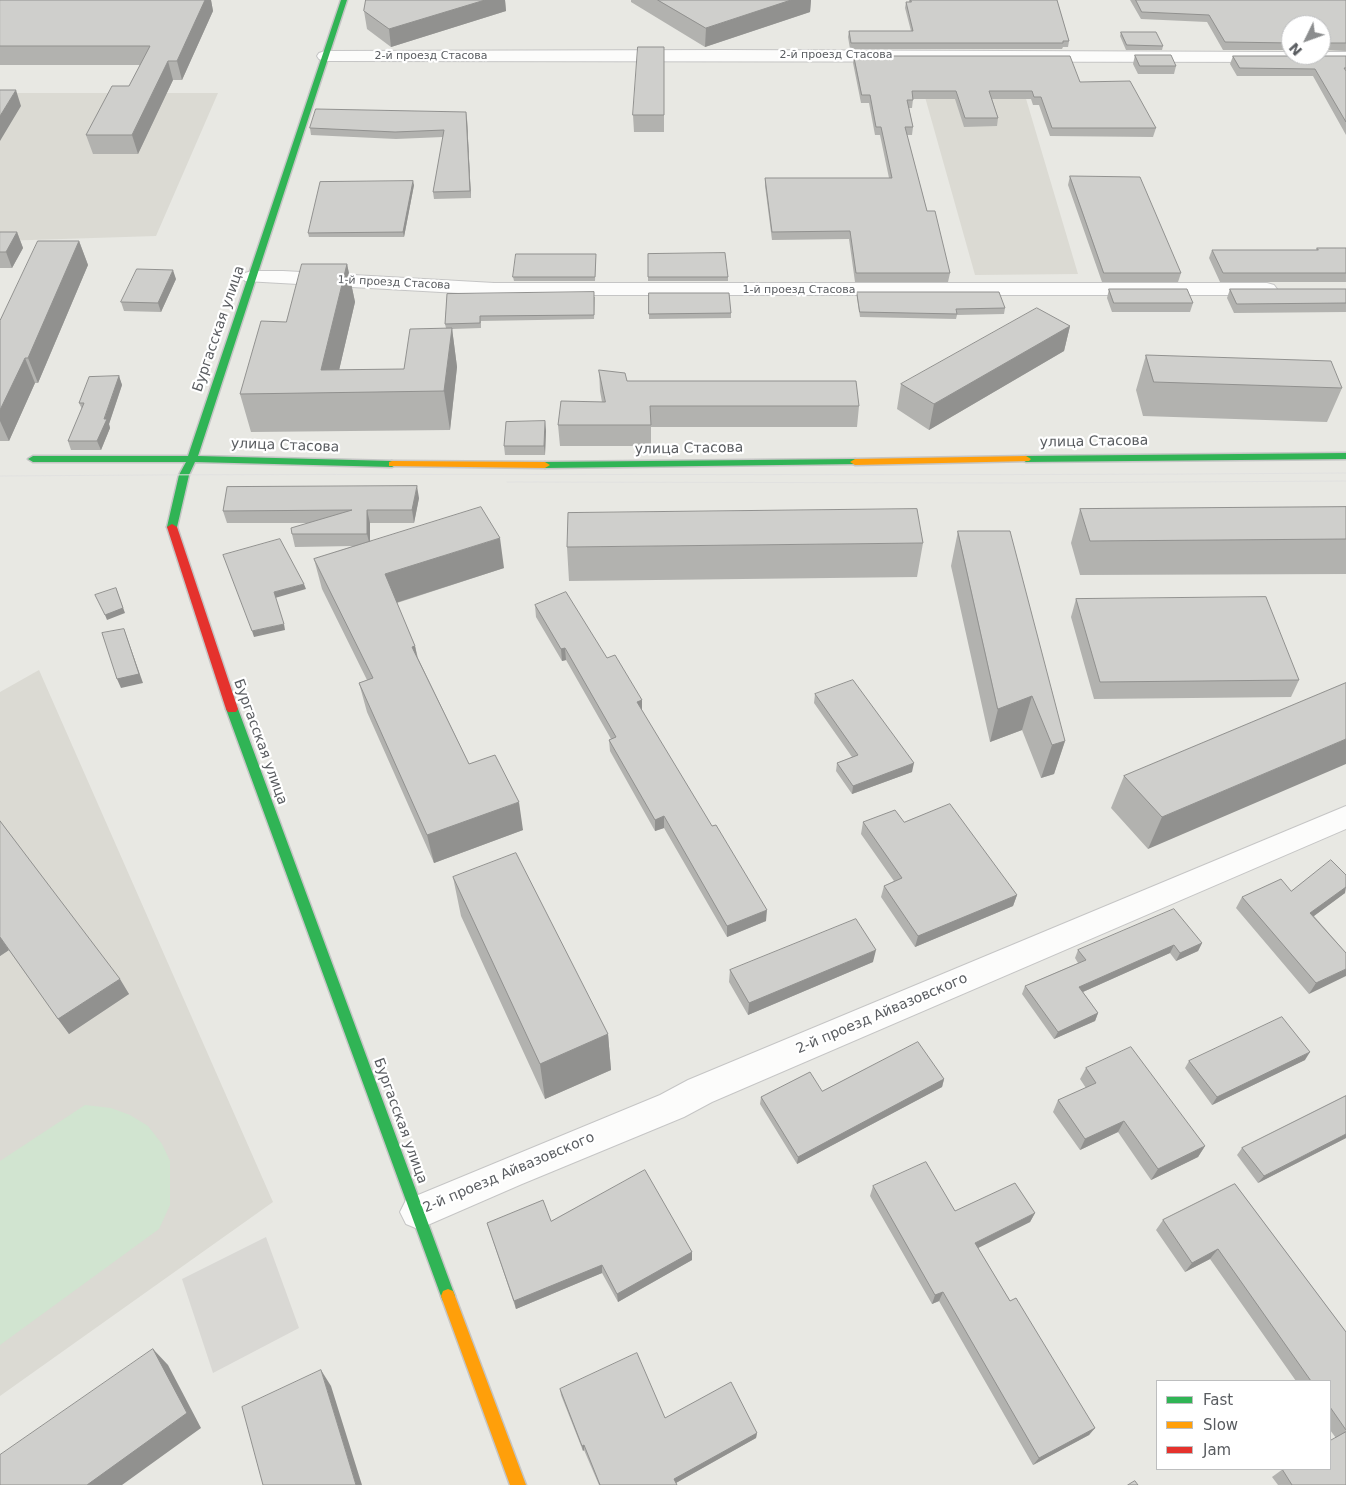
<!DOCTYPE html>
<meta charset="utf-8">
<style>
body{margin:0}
#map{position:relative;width:1346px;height:1485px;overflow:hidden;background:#e8e8e3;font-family:"DejaVu Sans",sans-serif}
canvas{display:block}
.legend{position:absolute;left:1156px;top:1380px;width:175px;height:90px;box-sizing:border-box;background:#fff;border:1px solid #bdbebf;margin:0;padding:6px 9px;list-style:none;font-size:15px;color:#595c60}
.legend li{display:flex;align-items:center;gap:10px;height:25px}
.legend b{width:25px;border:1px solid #bdbebf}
.north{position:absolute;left:1281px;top:15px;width:50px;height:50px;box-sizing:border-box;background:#fff;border:1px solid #bdbebf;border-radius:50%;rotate:228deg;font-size:14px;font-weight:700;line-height:20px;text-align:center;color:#595c60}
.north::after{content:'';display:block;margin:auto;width:18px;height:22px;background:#8b8d8e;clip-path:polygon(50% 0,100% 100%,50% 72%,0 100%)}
</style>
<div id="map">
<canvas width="1346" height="1485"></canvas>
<ul class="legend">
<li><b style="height:6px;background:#30b455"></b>Fast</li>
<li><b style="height:6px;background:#ff9f0a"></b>Slow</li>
<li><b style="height:6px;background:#e5322d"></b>Jam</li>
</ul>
<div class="north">N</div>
</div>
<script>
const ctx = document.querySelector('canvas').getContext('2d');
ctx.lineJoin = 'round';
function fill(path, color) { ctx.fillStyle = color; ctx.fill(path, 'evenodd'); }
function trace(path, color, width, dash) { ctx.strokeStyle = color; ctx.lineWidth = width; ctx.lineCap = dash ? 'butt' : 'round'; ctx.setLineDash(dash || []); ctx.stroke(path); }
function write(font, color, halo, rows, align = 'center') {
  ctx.font = font + ' "DejaVu Sans",sans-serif'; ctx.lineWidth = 4.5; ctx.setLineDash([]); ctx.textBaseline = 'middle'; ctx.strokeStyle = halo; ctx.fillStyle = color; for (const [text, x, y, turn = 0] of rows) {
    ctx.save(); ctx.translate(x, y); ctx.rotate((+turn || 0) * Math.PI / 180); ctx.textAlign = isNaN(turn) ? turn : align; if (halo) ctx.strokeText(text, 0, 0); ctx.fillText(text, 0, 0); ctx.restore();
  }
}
const industrial = new Path2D(`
 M266 1237 299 1328 213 1373 182 1279Z`);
const education = new Path2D(`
 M916 65H1016L1078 274 975 275Z
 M0 93H218L156 236 0 241Z
 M39 670 273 1202 0 1396V692Z`);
const green = new Path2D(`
 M85 1105 111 1108 130 1115 148 1126 162 1144 170 1161V1205L159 1229 0 1345V1161Z`);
const street = new Path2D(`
 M723 50 1291 52V55H1321V52H1346V62L325 61 319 59 317 56 319 53 325 51Z
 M252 271H283L494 283H1267L1274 285 1277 289 1274 293 1267 295H494L245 281 242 277 245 273Z
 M1346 806V829L712 1102 684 1117 522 1184 430 1224 418 1229 406 1224 400 1212 406 1200 660 1095 688 1080Z`);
const fast = new Path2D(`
 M341 0H347L198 456 392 461 397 464 392 467 195 462 189 475 177 527 175 529H169L167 527 179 475 186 462H33L28 459 33 456H188Z
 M1346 453V459L1026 462 1021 459 1026 456Z
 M855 459 858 460V464L545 468 540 465 545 462Z
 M232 705 238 709 455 1296 453 1301 448 1303 443 1301 441 1296 226 709Z`);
const slow = new Path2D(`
 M1026 456 1031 459 1029 461 855 465 850 462 855 459Z
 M392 461 545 462 550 465 545 468 389 466V462Z
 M448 1289 453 1291 455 1296 526 1485H510L441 1296 443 1291Z`);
const jam = new Path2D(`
 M172 524 177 527 238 709 236 712H228L226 709 167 527Z`);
const tram = new Path2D(`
 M0 476C449 472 897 477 1346 473
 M507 482 1019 483 1346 481`);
const wall = new Path2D(`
 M0 0H211L213 11 182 80H173L138 154H93L86 135 129 86 140 65H0Z
 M366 0H505L506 11 391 47 367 29 364 11Z
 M631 0H811L810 12 705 47 631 2Z
 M909 0H1057L1069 41 1068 47H1063L1062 49H850L848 37 849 31H911L905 8 906 2H909Z
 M1130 0H1346V51L1321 50V25H1291V50H1223L1207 22 1141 19Z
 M1121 32 1163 46 1162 50H1126L1120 36Z
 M664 47V132H634L633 115Z
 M1135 55 1176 66 1174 74H1138L1133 64Z
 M854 56 1080 82 1156 128 1153 137 1050 136 1039 105H1033L1031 99H992L998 118 997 126 964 127 955 99H913L912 108H909L913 127 912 135H907L927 211 950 273 948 282H855L849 239 772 240 765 186V178H889L880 135H875L869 103H861L853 63Z
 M1233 56H1346V135L1313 76H1237L1230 64Z
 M467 119 471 198 434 199 433 192 443 137 396 139 311 135 310 128Z
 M1070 176 1181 273 1178 282H1102L1068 185Z
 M414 185 404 237H309L308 233Z
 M0 232H17L23 248 12 268H0Z
 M79 241 88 265 38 383H35L9 441H0V321Z
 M1317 248H1346V282H1220L1209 258 1212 250H1316Z
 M648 254 728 277V281H648Z
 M596 258 595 281H514L513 277Z
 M347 264 355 302 339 370 404 369 446 328 445 324 447 294 595 297 594 319 481 321V328L452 329 457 367 450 430 251 432 240 394 286 322Z
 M176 279 161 312 124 311 121 302Z
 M1109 289 1193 303 1190 312H1112L1107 298Z
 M1230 289H1346V312L1234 313 1227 298Z
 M857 292 1005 308 1004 314 957 315 956 319 860 317 857 297Z
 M649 293 731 313V318L649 319Z
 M1070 326 1064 351 929 430 897 409 901 384Z
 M1146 355 1342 388 1327 422 1143 416 1136 390Z
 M599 370 627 381 859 406 857 427H651V446H560L558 425 602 402 600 391Z
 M119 376 122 385 109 424 110 428 101 450H71L68 441 82 409 79 403Z
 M546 430 545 455H505L504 446Z
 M419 498 414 523H370V541L504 568 397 603 415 646 418 658 469 764 523 830 434 863 367 712 359 683 367 680 322 589 314 559 354 546 295 547 292 534 309 523H227L223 511Z
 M1346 507V574L1080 575 1071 543 1080 509Z
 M958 531 1065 741 1054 774 1041 778 1022 730 990 742 951 566Z
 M923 543 917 577 569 581 567 547Z
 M1076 599 1299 680 1291 697 1094 699 1071 617Z
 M535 605 607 658 642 700V711L766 921 727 937 664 828 655 831 610 751 609 740 611 739 566 660 562 661 536 617Z
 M1346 683 1148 849 1111 808 1124 776Z
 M815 694 912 772 852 794 836 771 837 763 852 757 814 703Z
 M0 821 129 994 69 1034 9 950 0 956Z
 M863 822H904L1017 895 1013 906 915 947 881 897 884 886 894 881 861 834Z
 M1346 875 1345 893 1314 916 1346 953 1309 994 1236 908 1242 897 1291 891Z
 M453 877 608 1034 611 1070 545 1099 461 916Z
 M1202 943 1198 951 1176 961 1170 953 1083 992 1098 1013 1095 1021 1054 1039 1022 994 1025 986 1078 963 1075 958 1078 950Z
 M873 962 748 1015 729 982 730 970Z
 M1305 1060 1212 1105 1185 1068 1189 1061Z
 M1086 1068 1205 1146 1198 1157 1151 1180 1118 1132 1080 1150 1053 1112 1058 1100 1086 1088 1080 1079Z
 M944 1079 942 1087 797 1164 760 1104 761 1097Z
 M1346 1096V1138L1258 1183 1237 1155 1242 1148Z
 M1235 1184 1346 1332V1485H1278L1272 1477 1283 1469 1336 1438 1330 1430V1381H1296L1210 1259 1185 1272 1156 1230 1163 1220Z
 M873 1186 955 1211 1035 1213 1030 1222 978 1248 1010 1301 1095 1428 1089 1435 1033 1465 939 1301 932 1304 870 1196Z
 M551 1221 692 1252V1260L618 1302 602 1273 516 1309 487 1223Z
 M560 1389 665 1418 757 1433 756 1438 676 1483 677 1485H599L584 1450 583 1451 561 1395Z`);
const shadedWall = new Path2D(`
 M205 0H211L213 11 182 80 177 61Z
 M485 0H505L506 11 391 47 389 29Z
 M791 0H811L810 12 705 47 706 28Z
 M168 61 173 80 138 154 132 135Z
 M16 90 21 106 0 141V116Z
 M466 112 467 119 471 198 470 191Z
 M413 181 414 185 404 237 403 232Z
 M17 232 23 248 12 268 6 252Z
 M79 241 88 265 38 383 28 358Z
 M347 264 355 302 334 392 321 370Z
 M173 270 176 279 161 312 158 303Z
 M1070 326 1064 351 929 430 934 404Z
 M452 328 457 367 450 430 444 391Z
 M25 358 35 383 9 441 0 421V410Z
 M119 376 122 385 109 424 110 428 101 450 97 441Z
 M545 421 546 430 545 455 544 446Z
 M417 486 419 498 414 523 412 510Z
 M367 510 370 523V546L367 534Z
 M500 538 504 568 392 604 385 574Z
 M304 584 306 589 275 598 274 592Z
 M116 588 125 613 107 620 105 615Z
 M284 624 285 630 254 637 252 631Z
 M124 629 143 683 121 688 117 679Z
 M415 646 421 676 412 647Z
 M565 648 566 660 562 661 561 649Z
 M1032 696 1022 730 990 742 998 709Z
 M642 700V712L637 702Z
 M1346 739V764L1148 849 1162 817Z
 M1065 741 1054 774 1041 778 1052 745Z
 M914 763 912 772 852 794 853 786Z
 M519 802 523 830 434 863 427 835Z
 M664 816V828L655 831V820Z
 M1346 887 1345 893 1303 924 1310 913Z
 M1017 895 1013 906 915 947 918 936Z
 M767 910 766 921 727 937V926Z
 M0 937 9 950 0 956Z
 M1202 943 1198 951 1176 961 1180 953Z
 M1174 945 1170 953 1076 995 1079 987Z
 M876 950 873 962 748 1015 749 1003Z
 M1346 969V976L1309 994 1316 983Z
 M120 979 129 994 69 1034 58 1019Z
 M1098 1013 1095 1021 1054 1039 1058 1032Z
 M608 1034 611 1070 545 1099 540 1064Z
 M1310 1052 1305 1060 1212 1105 1217 1097Z
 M944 1079 942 1087 797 1164 798 1157Z
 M1124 1121 1118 1132 1080 1150 1085 1139Z
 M1346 1134V1138L1258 1183 1264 1176Z
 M1205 1146 1198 1157 1151 1180 1158 1169Z
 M1035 1213 1030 1222 970 1252 975 1243Z
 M1218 1249 1210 1259 1185 1272 1192 1263Z
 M692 1252V1260L618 1302 617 1294Z
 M602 1265V1273L516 1309 514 1301Z
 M943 1292 939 1301 932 1304 935 1295Z
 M153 1349 168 1365 201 1428 122 1485H87Z
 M321 1370 331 1386 362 1485H356Z
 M1095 1428 1089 1435 1033 1465 1039 1458Z
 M757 1433 756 1438 674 1484V1479Z
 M584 1445V1450L583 1451 582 1446Z`);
const building = new Path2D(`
 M0 0H205L177 61H168L132 135H86L112 86H129L150 46H0Z
 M366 0H485L389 29 364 11Z
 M658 0H791L706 28Z
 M911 0H1057L1069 41H1063V43H851L849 31H913L906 2H911Z
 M1136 0H1346V43H1324L1321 46V25H1291V43L1225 42 1209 15 1142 12Z
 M1121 32H1156L1163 46 1127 45Z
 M638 47H664V115H633Z
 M1135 55H1171L1176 66H1140Z
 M854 56H1070L1080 82 1130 81 1156 128H1052L1041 97H1034L1032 91H989L998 118H965L956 91H912L913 100H907L913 127H905L927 211H935L950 273H856L850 231 772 232 765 178H892L881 127H876L870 95H862Z
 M1233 56H1346V68H1344L1346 71V122L1315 69 1240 68Z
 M0 90H16L0 116Z
 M316 109 466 112 470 191 433 192 444 130 395 132 310 128Z
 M1070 176 1140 177 1181 273H1104Z
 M413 181 403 232 308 233 320 182Z
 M0 232H17L6 252H0Z
 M38 241H79L28 358H25L0 410V321Z
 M1317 248H1346V273H1223L1212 250H1318Z
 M725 253 728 277H648V254Z
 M516 254H596L595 277H513Z
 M302 264H347L321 370 404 369 410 329 452 328 444 391 240 394 261 321 286 322Z
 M137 269 173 270 158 303 121 302Z
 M1109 289H1187L1193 303H1114Z
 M1230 289H1346V303L1237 304Z
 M594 292V315L480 316V323L445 324 447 294Z
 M857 292H999L1005 308 956 309 957 314 860 312Z
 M649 293H729L731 313 649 314Z
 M1037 308 1070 326 934 404 901 384Z
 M1146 355 1331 361 1342 388 1154 382Z
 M599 370 625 373 627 381H856L859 406H650L651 425H558L561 401 605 402Z
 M119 376 104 419H107L97 441H68L84 403H79L89 377Z
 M545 421 544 446H504L506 422Z
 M417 486 412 510H367V534H292L291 528 352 510 223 511 227 487Z
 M481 507 500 538 385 574 415 646 412 647 469 764 495 755 519 802 427 835 359 683 373 678 314 559Z
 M1346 507V539L1090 541 1080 509Z
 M917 509 923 543 567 547 568 513Z
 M958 531H1010L1065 741 1052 745 1032 696 998 709Z
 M280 539 304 584 274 592 284 624 252 631 223 555Z
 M116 588 123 608 105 615 95 595Z
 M566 592 607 658 615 655 642 700 637 702 712 826 716 825 767 910 727 926 664 816 655 820 609 740 616 737 565 648 561 649 535 605Z
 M1266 597 1299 680 1100 682 1076 599Z
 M124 629 139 674 117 679 102 633Z
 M853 680 914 763 853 786 837 763 858 755 815 694Z
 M1346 683V739L1162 817 1124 776Z
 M950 804 1017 895 918 936 884 886 902 878 863 822 895 810 904 822Z
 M0 821 120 979 58 1019 0 937Z
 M516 853 608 1034 540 1064 453 877Z
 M1331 860 1346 875V887L1310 913 1346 953V969L1316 983 1242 897 1281 879 1291 891Z
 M1174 909 1202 943 1180 953 1174 945 1079 987 1098 1013 1058 1032 1025 986 1086 960 1078 950Z
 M856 919 876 950 749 1003 730 970Z
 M1282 1017 1310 1052 1217 1097 1189 1061Z
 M918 1042 944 1079 798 1157 761 1097 810 1072 822 1091Z
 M1131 1047 1205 1146 1158 1169 1124 1121 1085 1139 1058 1100 1096 1083 1086 1068Z
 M1346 1096V1134L1264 1176 1242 1148Z
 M926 1162 955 1211 1015 1183 1035 1213 975 1243 1010 1301 1016 1298 1095 1428 1039 1458 943 1292 935 1295 873 1186Z
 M645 1170 692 1252 617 1294 602 1265 514 1301 487 1223 543 1200 551 1221Z
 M1235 1184 1346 1332V1430L1330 1407V1381H1311L1218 1249 1192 1263 1163 1220Z
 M153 1349 187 1413 87 1485H0V1455Z
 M637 1353 665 1418 731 1382 757 1433 674 1479 677 1485H600L584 1445 582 1446 560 1389Z
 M321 1370 356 1485H263L242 1407Z
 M1346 1432V1485H1292L1282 1469H1330V1441Z
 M1135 1481 1138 1485H1128Z`);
const farStreetnames = [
 ["2-й проезд Стасова",836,55],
 ["2-й проезд Стасова",431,56],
 ["1-й проезд Стасова",394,283,3],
 ["1-й проезд Стасова",799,290]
];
const streetNames = [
 ["Бургасская улица",219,329,-71],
 ["улица Стасова",1094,442,-1],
 ["улица Стасова",285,446,2],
 ["улица Стасова",689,449,-1],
 ["Бургасская улица",260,742,70],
 ["2-й проезд Айвазовского",882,1014,-23],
 ["Бургасская улица",400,1121,70],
 ["2-й проезд Айвазовского",509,1173,-23]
];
fill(industrial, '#d9d8d4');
fill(education, '#dbdad3');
fill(green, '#d1e4d0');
trace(street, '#c5c5c5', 2);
trace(fast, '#c5c5c5', 3);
trace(slow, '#c5c5c5', 3);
trace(jam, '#c5c5c5', 3);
fill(street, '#fcfcfb');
fill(fast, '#30b455');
fill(slow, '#ff9f0a');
fill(jam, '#e5322d');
trace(tram, '#e1e1e0', 1);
fill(wall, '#b2b2af');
fill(shadedWall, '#91918f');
fill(building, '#cfcfcc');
trace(building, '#91918f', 1);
write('11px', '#595c60', '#fff', farStreetnames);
write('14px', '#595c60', '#fff', streetNames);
</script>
